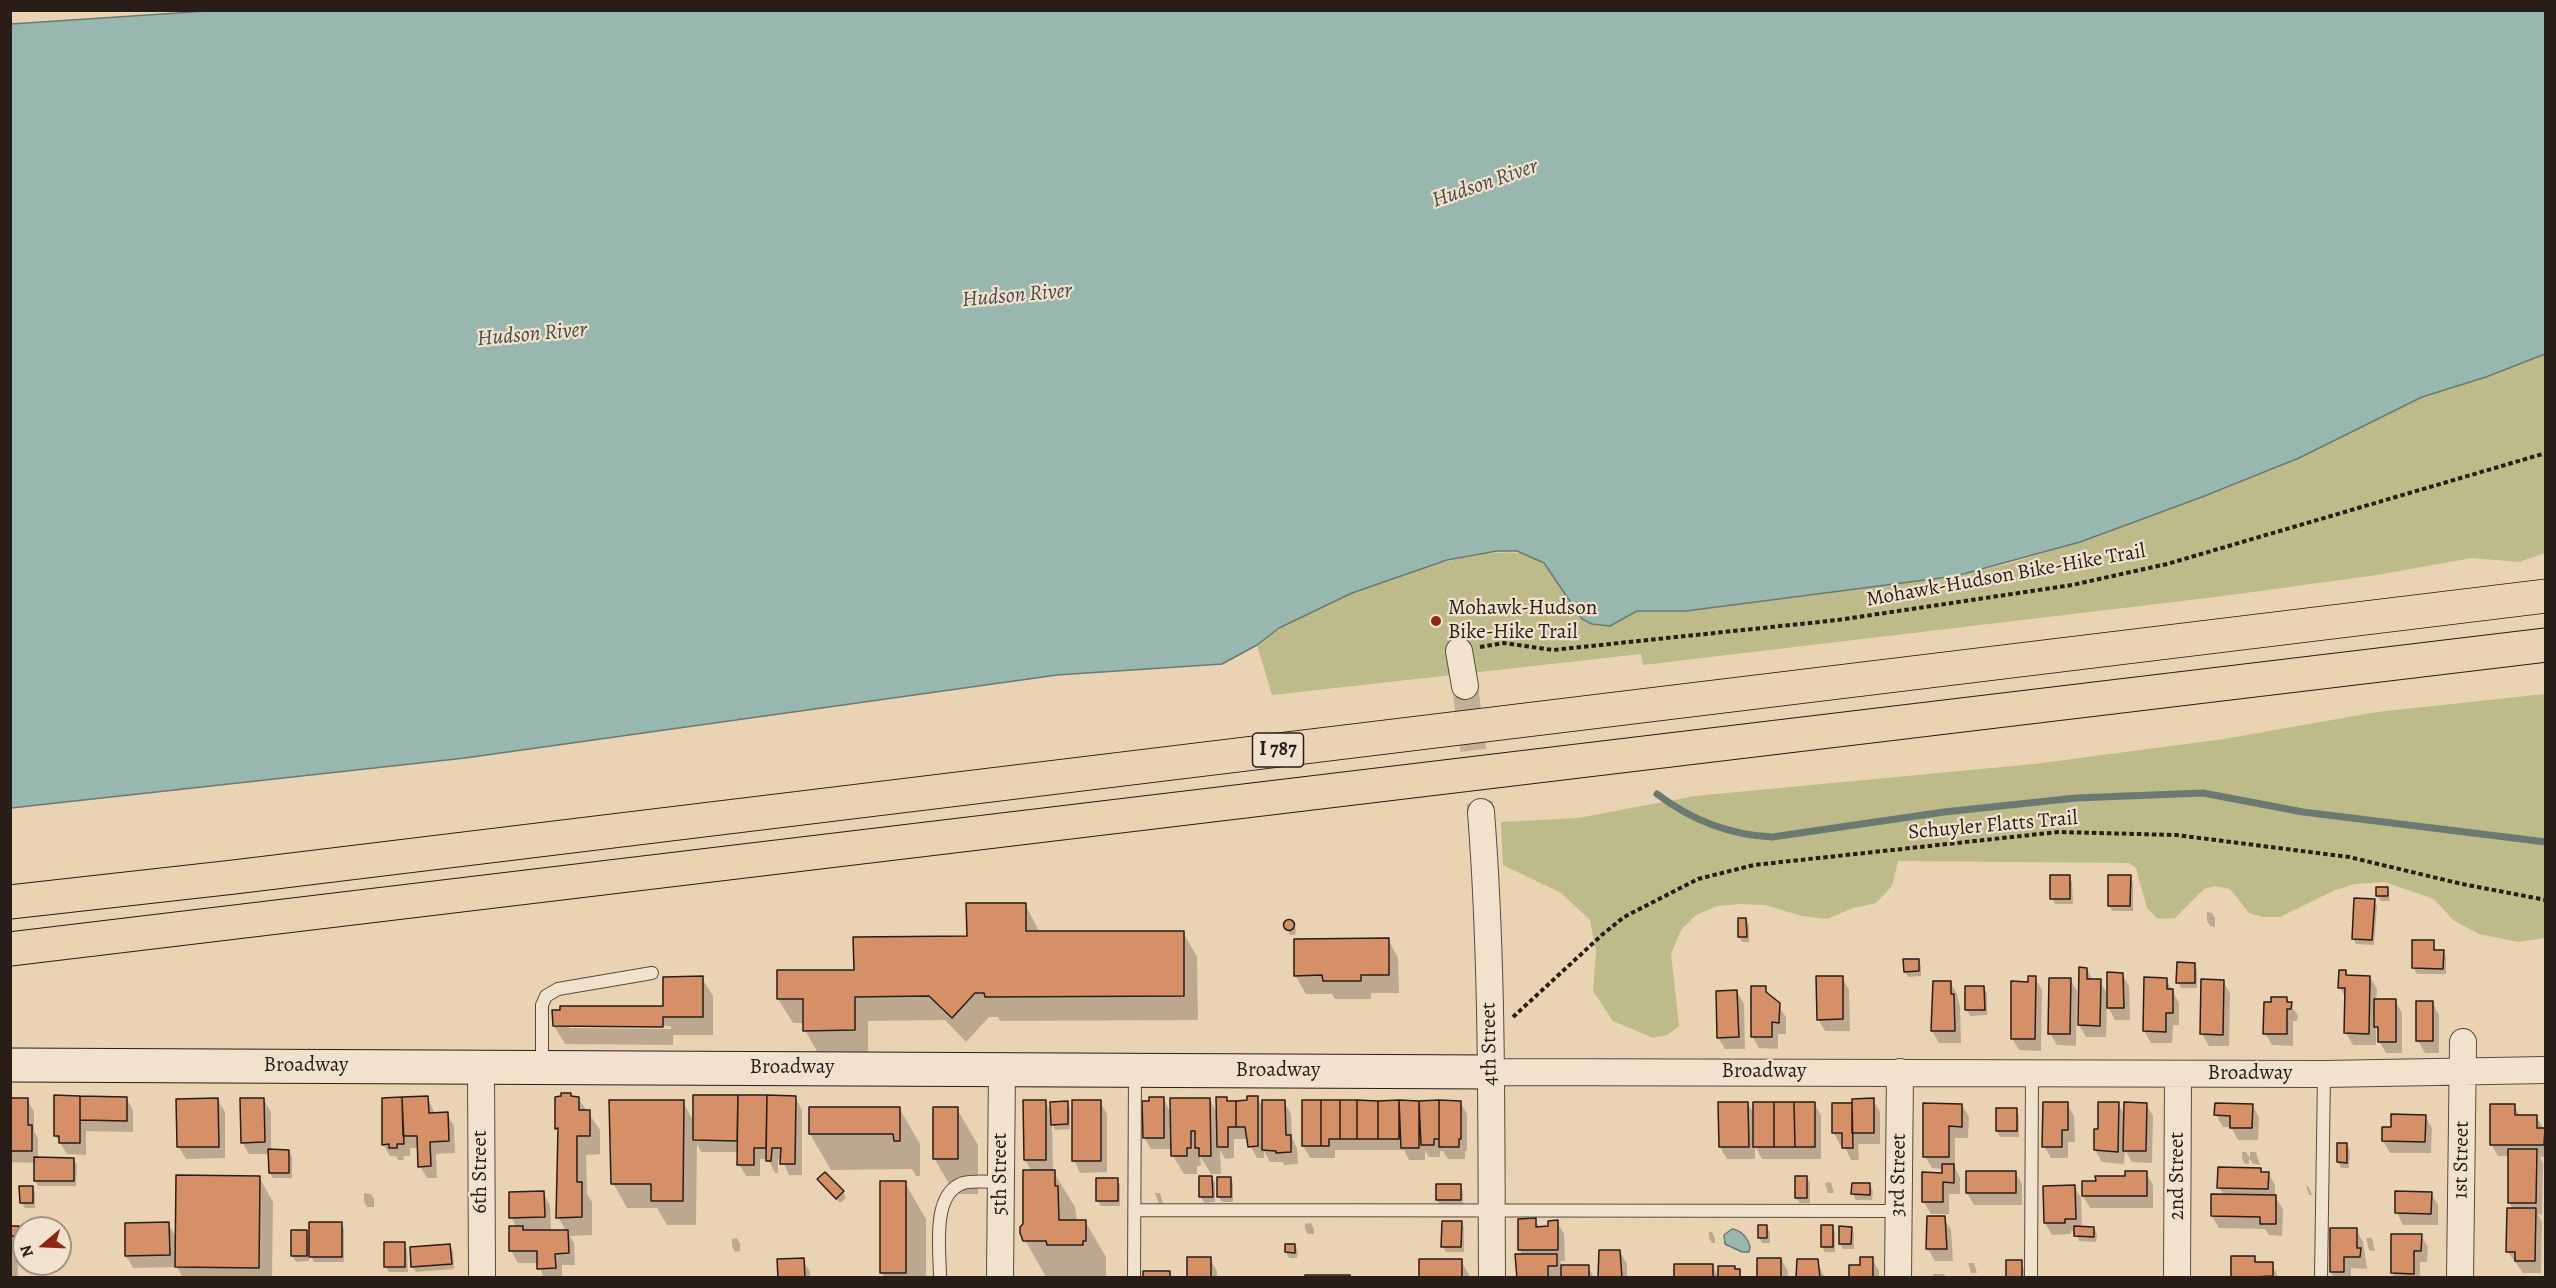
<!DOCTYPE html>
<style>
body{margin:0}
#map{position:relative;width:2556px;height:1288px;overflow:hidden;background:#ead3b3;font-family:Alegreya,serif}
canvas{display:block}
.frame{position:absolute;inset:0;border:12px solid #291d18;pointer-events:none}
.north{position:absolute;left:12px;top:1216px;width:60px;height:60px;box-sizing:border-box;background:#f1e2ce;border:2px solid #a19385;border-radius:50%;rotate:251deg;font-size:16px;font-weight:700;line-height:24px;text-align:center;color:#291d18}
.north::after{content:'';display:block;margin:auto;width:21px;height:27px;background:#8f2418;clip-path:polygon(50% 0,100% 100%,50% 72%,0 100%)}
</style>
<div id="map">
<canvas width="2556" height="1288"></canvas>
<div class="frame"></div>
<div class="north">N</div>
</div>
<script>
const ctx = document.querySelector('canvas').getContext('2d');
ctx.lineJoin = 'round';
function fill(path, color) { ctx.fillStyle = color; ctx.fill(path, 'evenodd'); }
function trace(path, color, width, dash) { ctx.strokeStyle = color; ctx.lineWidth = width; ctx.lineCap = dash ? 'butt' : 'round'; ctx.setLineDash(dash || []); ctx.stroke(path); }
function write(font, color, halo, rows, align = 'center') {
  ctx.font = font + ' Alegreya,serif'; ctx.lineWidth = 4.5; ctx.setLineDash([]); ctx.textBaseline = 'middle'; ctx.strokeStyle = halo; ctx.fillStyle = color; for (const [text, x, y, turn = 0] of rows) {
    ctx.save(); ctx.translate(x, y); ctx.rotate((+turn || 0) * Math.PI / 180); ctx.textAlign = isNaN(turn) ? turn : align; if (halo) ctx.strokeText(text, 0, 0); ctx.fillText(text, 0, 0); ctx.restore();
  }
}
const green = new Path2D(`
 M2545 354V553L2519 562 2472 558 2377 575 2216 597 1643 665 1641 654 1272 695 1257 645C1264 640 1271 633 1279 629 1323 600 1485 535 1532 557 1551 565 1578 606 1592 624L1610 626 1637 611H1686L1957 576 2011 563 2080 542 2202 497 2299 458 2422 397 2486 377Z
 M2545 694V938L2518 942 2479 934 2453 920 2434 899 2385 882 2355 884 2335 890 2280 917H2263L2249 913 2230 889 2215 886 2204 889 2175 918 2158 919 2147 908 2136 868 2129 863 1898 861 1892 886 1876 903 1853 908 1827 919 1802 916 1765 905 1740 904 1717 906 1696 915 1681 930 1671 954 1679 1026 1667 1035 1653 1038 1613 1021 1593 991 1596 951 1590 920 1561 893 1503 865 1501 822 1578 818 1695 796 2034 764 2224 739 2377 712Z`);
const water = new Path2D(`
 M223 10 2545 11V354L2486 377 2422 397 2299 458 2202 497 2080 542 1956 576 1686 611H1637L1610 626 1592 624 1582 619 1544 563 1517 551H1497L1447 560 1352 593 1279 628 1257 645 1222 664 1057 675 465 758 11 808V24Z
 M1732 1229C1741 1230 1748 1238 1750 1247L1749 1252H1742L1725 1244 1724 1235Z`);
const shadow = new Path2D(`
 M2069 877 2072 882 2073 904H2055L2052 898Z
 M2130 877 2133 882V911H2113L2109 906Z
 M2387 888 2390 901H2381L2377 896Z
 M2374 901 2377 906 2374 945 2356 944 2353 938Z
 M1025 904 1040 933 1183 932 1197 957 1198 1020 1000 1021 998 1017H989L966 1042 945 1020 868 1021V1055H819L805 1030V1023H793L778 999 855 971 968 938Z
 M2207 912 2212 913 2215 918V927L2210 926 2207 921Z
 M1746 919 1749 925V942H1742L1739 936Z
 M1287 923 1293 924 1296 929 1295 935H1290L1287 929Z
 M1388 939 1398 958 1399 993H1371V999H1335L1332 994H1306L1295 975Z
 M2433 942 2436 951H2443L2446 957V974H2417L2414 968Z
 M1918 960 1921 966V976L1908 977 1905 971Z
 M2194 964 2197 970V988H2181L2178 982Z
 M2087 969 2093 981H2100L2108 996 2122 974 2129 986 2130 1020H2115L2107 1005 2106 1037H2086L2079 1025Z
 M2345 971 2349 977H2370L2377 989 2376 1001H2395L2402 1013V1053H2386L2379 1041V1034L2376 1027V1045H2353L2346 1033 2347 1000 2340 988Z
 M1842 977 1849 990 1850 1031H1825L1818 1019Z
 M702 978 713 996V1035H673V1045L565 1044 554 1026 665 1008ZM569 1025 671 1026V1029L569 1028Z
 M2035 978 2042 990 2041 1051 2019 1050 2012 1038 2029 983Z
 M2070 979 2077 991 2076 1046 2057 1045 2050 1033Z
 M2166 979 2179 1003V1025H2173L2172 1043H2151L2144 1031Z
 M2223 981 2230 993 2229 1046H2209L2202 1034Z
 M1950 982 1957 994 1960 1007 1961 1043H1939L1932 1031V995Z
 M1983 987 1987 993V1015L1970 1016 1967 1010Z
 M1765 988 1786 1017V1034H1778V1049L1759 1048 1752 1036Z
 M1737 992 1744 1004 1745 1049H1725L1718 1037Z
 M2287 999 2298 1016 2297 1021H2293V1046L2272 1045 2265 1033Z
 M2418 1002H2432L2439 1015V1053H2425L2418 1041Z
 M570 1094 572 1098H578L600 1130V1154L586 1155 587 1194 592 1202V1235L570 1236 574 1243 575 1265H562V1278H544L538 1263H518L511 1251V1228H517L511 1217 543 1193 550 1205 551 1231H566L558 1217 560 1133 557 1128Z
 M695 1096 795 1097 802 1110V1175H789L782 1159H778V1173H775L768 1159H760V1176H746L739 1164V1152H701L697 1144 696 1225H667L657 1208H627L613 1183 683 1102 694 1122Z
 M56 1097 126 1098 133 1110V1132L86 1131V1155L67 1154 55 1135Z
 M1257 1097 1263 1108 1284 1102 1291 1114 1292 1138 1297 1148 1298 1164 1284 1165 1283 1162H1270L1264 1151V1158H1257L1247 1139H1234V1158L1225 1159 1220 1150 1221 1174H1211L1200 1156 1201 1166H1197V1174H1184L1173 1156V1149H1151L1144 1137 1163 1098 1172 1115 1209 1099 1218 1115 1226 1098 1228 1102H1249Z
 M428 1098 435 1114H447L454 1126 455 1153 436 1154 437 1178H427L420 1166 419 1148H410V1156H403L404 1160H398L396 1156H390L383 1144Z
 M10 1099H27L34 1112V1131L38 1139V1159L74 1160 77 1165 76 1186H38L35 1180 36 1163 10 1162Z
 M178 1100H218L225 1112V1158L186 1159 179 1147Z
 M264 1100 271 1112V1151H289L292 1157V1178H273L270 1173V1154H249L242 1142Z
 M1873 1100 1880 1112V1144H1858L1859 1160H1851L1844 1145H1840L1834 1133 1853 1104Z
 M1045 1101 1052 1114 1067 1103 1070 1108V1129L1055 1130 1052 1124 1053 1171 1075 1207 1077 1221H1085L1106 1257V1276L1103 1278 1046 1277 1025 1240 1032 1172 1025 1160Z
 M1100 1102 1107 1114V1172L1080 1173 1074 1160Z
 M1303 1102H1460L1467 1114V1151H1465V1159H1448L1443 1151H1440V1157H1429L1425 1150V1160H1409L1404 1150H1335V1158H1310L1303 1146Z
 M1747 1103 1755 1115 1814 1103 1821 1115V1159H1762L1755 1146V1159H1727L1720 1147Z
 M2067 1104 2074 1116 2075 1142H2068V1158H2051L2044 1146Z
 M2118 1104 2126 1117 2146 1104 2153 1116 2152 1163 2132 1162 2125 1150 2124 1164 2102 1162 2095 1150 2100 1130Z
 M1962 1105 1969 1117 1968 1138H1955V1168L1960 1178V1194H1949V1214H1931L1924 1202 1943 1174V1169L1932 1168 1925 1156Z
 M2252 1105 2259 1117 2258 1140H2238L2231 1127H2223L2216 1115Z
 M2514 1106 2520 1116H2536L2546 1133V1157H2540L2543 1163 2542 1215 2538 1214 2542 1222 2541 1273H2523L2508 1252 2513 1209 2509 1202 2510 1156H2498L2491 1144Z
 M899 1108 920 1144V1176H916L912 1169 831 1170 810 1134Z
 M957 1109 978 1145V1194H955L934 1158Z
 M1997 1109H2016L2019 1115V1137H2000L1997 1131Z
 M2425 1116 2432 1128 2431 1153H2390L2383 1141 2393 1128Z
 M2346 1145 2350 1150 2349 1168H2341L2338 1162Z
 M2242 1152H2246L2250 1158V1152H2256L2260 1165 2253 1164 2249 1158V1164H2245L2242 1159Z
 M2260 1170 2262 1173H2268L2275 1185V1197L2283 1209 2282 1236 2269 1235 2265 1229 2219 1228 2212 1216 2224 1196 2219 1187Z
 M1967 1172H2015L2022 1184V1205H1974L1967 1193Z
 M2146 1173 2153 1185V1208H2090L2083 1196 2127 1178Z
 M259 1177 273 1202 272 1278H183L177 1267 133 1268 126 1256 168 1224 177 1238Z
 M1201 1177H1212L1215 1183V1202L1204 1203 1201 1197Z
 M1806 1177 1810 1183V1203H1800L1796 1198Z
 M1230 1178 1233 1184V1202H1222L1219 1196Z
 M819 1180 843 1192 846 1198 840 1203Z
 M1117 1180 1120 1185V1206H1101L1097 1200Z
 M1831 1182 1834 1193H1828L1825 1183Z
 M905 1183 926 1219V1278H885L882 1273Z
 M1460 1185 1463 1191V1205H1440L1437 1200Z
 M1869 1185 1873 1190 1872 1200H1856L1853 1194Z
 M2074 1186 2081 1198 2082 1228H2094L2097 1234 2096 1242 2079 1241 2076 1231H2071V1234L2052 1235 2045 1223Z
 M2306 1186 2309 1187 2312 1195H2309Z
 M32 1188 35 1193V1208H25L22 1203Z
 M364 1193 371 1194 374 1199V1207H367L364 1201Z
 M1155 1193H1160L1163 1204H1159Z
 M2431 1193 2438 1205V1225H2403L2397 1213Z
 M1944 1218 1951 1230 1953 1261H1935L1928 1249Z
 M1535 1220 1540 1228H1550L1557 1222 1564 1234 1565 1261H1560L1563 1267 1588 1266 1594 1278H1518L1523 1256 1520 1250Z
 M1461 1222 1464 1228V1252H1446L1443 1247Z
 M341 1223 344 1229V1262H314L309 1253V1261L296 1262 292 1256V1232H306L311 1240Z
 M1311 1223 1314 1229V1234H1308L1305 1229V1224Z
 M10 1227H18L24 1237V1248H17L18 1277H10Z
 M1766 1227 1770 1232V1243H1762L1759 1237Z
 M1832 1227 1835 1232V1252H1825L1822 1247Z
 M1851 1228 1854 1234V1249H1843L1840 1243Z
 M2356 1229 2363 1242 2367 1269 2351 1268V1278H2334L2331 1272Z
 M1709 1232H1712L1715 1238V1243H1712L1709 1238Z
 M2421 1235 2428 1247 2427 1262H2420V1278H2395L2392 1273Z
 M737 1238 740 1244V1251L735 1252 732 1246V1239Z
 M2366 1238H2372L2375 1251 2369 1250Z
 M404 1244 407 1250 408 1272H389L385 1266Z
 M1294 1245 1298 1251 1297 1258H1289L1286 1252Z
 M450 1246 453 1251 454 1269 416 1272 412 1266Z
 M1620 1252 1627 1264V1278H1599Z
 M2254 1257 2258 1264H2272L2279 1278H2232Z
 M1210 1259 1217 1271V1278H1189Z
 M1781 1259 1788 1271V1278H1758Z
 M1872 1259 1879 1271V1278H1850Z
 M803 1260 810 1272V1278H779Z
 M1461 1261 1471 1278H1421Z
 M1817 1261 1825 1278H1798Z
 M2021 1262 2028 1278H2007Z
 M1968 1263H1974L1977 1273H1971Z
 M1712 1265 1719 1278H1676Z
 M1933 1274H1944L1946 1278H1933Z`);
const stream = new Path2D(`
 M1657 794C1690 819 1730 835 1772 837L1944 812 2076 798 2203 793 2303 812 2546 842`);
const building = new Path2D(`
 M2050 875H2070V899H2050Z
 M2108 875H2131L2130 906H2108Z
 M2376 887H2388V896H2376Z
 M2354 898 2375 899 2372 940 2352 939Z
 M966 903H1026V931H1184V996L985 997 984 993H975L952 1018 929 996 855 997V1030L803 1031V999H777V970H854L853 937 967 936Z
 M1738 918H1746L1747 937H1738Z
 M1283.5 925a5.5 5.5 0 1 1 11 0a5.5 5.5 0 1 1-11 0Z
 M1389 938V975H1361V981H1323L1322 975 1294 976V939Z
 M2412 940H2434V950H2444L2443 969 2412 968Z
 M1903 959H1919V971L1904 972Z
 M2177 962 2195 963V983H2176Z
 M2079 967 2087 968V979H2101L2100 1026 2078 1025Z
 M2339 970H2346V975L2370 976 2369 1034 2344 1033 2345 988H2338Z
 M2107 972 2123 973 2124 1008H2107Z
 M703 976V1017H663V1027L553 1026 552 1010H560V1006H663V977Z
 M1816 976H1843V1019L1817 1020Z
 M2028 976H2036L2035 1039H2011V981L2028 982Z
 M2144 977 2167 978V989H2173V1013H2166V1032L2143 1031Z
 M2049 978H2071L2070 1034H2048Z
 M2201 979 2224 980 2223 1035 2200 1034Z
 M1933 981H1951V994H1954L1955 1031H1931Z
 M1751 986H1766V992L1780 1003 1779 1023 1772 1022V1037H1751Z
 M1965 986H1984L1985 1010H1965Z
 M1737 990 1739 1037 1717 1038 1716 991Z
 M2271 997H2287V1002H2292L2291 1009H2287V1034H2263L2264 1002H2271Z
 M2374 999H2396V1042H2378V1027H2374Z
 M2416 1001H2433V1041H2416Z
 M561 1093H571V1096L579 1097V1110H590V1136H577V1182H582V1217L556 1218 558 1128 555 1129V1097L561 1096Z
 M54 1095 80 1096V1143H59V1136H54Z
 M693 1095H738L737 1141 693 1140Z
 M738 1095H767L766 1148H754V1165H737Z
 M767 1095 796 1096 795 1164H780L781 1148H772L771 1161H766Z
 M80 1096 127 1097V1121L80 1120Z
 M428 1096 429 1113 448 1112 449 1141 430 1142 431 1166 418 1167 417 1136H403L402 1097Z
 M1247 1096H1258V1146L1248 1147 1245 1127H1236V1101L1247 1100Z
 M402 1097 404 1144H397V1148H389V1144L382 1145V1098Z
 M1149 1097H1164V1138H1143L1142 1101H1149Z
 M1216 1097H1227V1101H1236V1127H1228V1147H1217Z
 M10 1098H28V1125H32V1151H10Z
 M218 1098 219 1147H177L176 1099Z
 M240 1098H264L265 1142 241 1143Z
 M1170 1098H1210L1211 1156H1199V1148H1195V1131H1191V1148H1187V1156H1171Z
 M1874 1098V1133H1852V1099Z
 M609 1100H684L683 1201H651V1184H611Z
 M1023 1100H1046V1160H1024Z
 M1072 1100H1101V1161H1072Z
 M1262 1100H1285L1286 1135H1291V1152L1276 1153V1151L1262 1150Z
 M1302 1100H1321V1146H1302Z
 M1321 1100H1340V1139H1329V1146H1321Z
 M1340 1100H1357V1139H1340Z
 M1357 1100 1378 1101V1139H1357Z
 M1399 1100 1419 1101V1148H1401Z
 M1399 1100V1139H1378V1101Z
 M1439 1100 1461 1101V1139H1459V1147H1439Z
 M1439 1100V1139H1434V1145H1421L1419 1101Z
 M1068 1101V1124L1051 1125 1050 1102Z
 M1718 1102H1748L1749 1147H1719Z
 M1753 1102H1774V1147H1753Z
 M1774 1102H1794L1795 1147H1774Z
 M1794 1102H1815V1147H1795Z
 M2043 1102H2068V1130H2062V1147H2042Z
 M2098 1102H2119L2118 1152 2094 1150V1129H2098Z
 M2124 1102 2147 1103 2146 1151H2123Z
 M1832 1103H1852L1853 1148H1842V1133H1832Z
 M1923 1103 1962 1104V1127L1949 1126V1157H1923Z
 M2215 1103 2253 1104 2252 1128H2230V1116L2214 1115Z
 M2490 1104H2515V1115H2537V1128H2545L2544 1145H2490Z
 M809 1107H900V1141H894L893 1134H809Z
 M933 1107H958V1159H933Z
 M1996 1108H2017V1131H1996Z
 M2391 1114 2426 1115 2425 1142 2382 1141V1127H2391Z
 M2337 1143H2347V1163L2337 1162Z
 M268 1149 289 1150V1173H269Z
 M2508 1149H2537L2536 1203H2508Z
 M34 1157 74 1158V1181H34Z
 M1942 1164H1954V1183L1943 1182V1202H1922V1172L1942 1173Z
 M2218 1167 2261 1168V1172H2269L2268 1189 2217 1188Z
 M1023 1170H1055V1186H1058L1059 1220H1086V1241H1083V1245H1047L1046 1241H1023L1020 1233V1227L1023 1224Z
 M1966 1171H2016V1193H1966Z
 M2125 1171H2147V1196H2082V1181H2096L2095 1176H2125Z
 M825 1172 844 1191 836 1199 817 1179Z
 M176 1175 260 1176 259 1268 175 1267Z
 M1199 1176H1212L1213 1197H1199Z
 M1795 1176H1807V1198H1795Z
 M1217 1177H1231V1197H1217Z
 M1096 1178H1118V1201H1096Z
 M880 1181H906V1273H880Z
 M1852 1183H1870V1195L1851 1194Z
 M1436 1184H1461V1200H1436Z
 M2075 1185 2076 1219H2065V1223H2044L2043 1186Z
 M19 1186H33V1203H20Z
 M544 1191 545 1217 509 1218V1192Z
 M2395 1191 2432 1192 2431 1214 2395 1213Z
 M2211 1194 2276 1195V1224H2260V1217L2211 1216Z
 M2507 1208H2536L2535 1261H2515V1252H2506Z
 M1927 1216H1945L1947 1249H1926Z
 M1536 1218V1227L1548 1226V1221L1558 1220V1250H1518V1219Z
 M1442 1221H1462L1461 1247H1441Z
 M169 1222 170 1255 125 1256V1223Z
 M309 1222H342V1257H309Z
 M1758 1225H1767V1238H1758Z
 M1821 1225H1833V1247H1821Z
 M10 1226H19V1236H11L10 1265Z
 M509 1226H523V1230H568L569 1253 555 1254 556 1268 537 1269V1251H509Z
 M1839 1226 1852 1227 1851 1244H1839Z
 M2074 1226 2094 1227V1237L2074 1236Z
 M2330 1228H2357V1248H2361L2360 1257H2344V1272H2330Z
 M291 1230H307V1256H291Z
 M2391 1234H2422L2421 1251H2414V1274L2391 1273Z
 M384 1242H405V1267H384Z
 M450 1244 452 1264 411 1267 410 1247Z
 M1285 1244H1295V1253L1285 1252Z
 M1599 1250H1620L1622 1278H1598Z
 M1515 1254H1557V1266H1548V1278H1517Z
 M2231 1256H2255V1262H2273V1276L2231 1278Z
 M1187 1257H1211V1278H1187Z
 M1860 1257H1873V1278H1849V1265H1860Z
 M804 1258 805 1278H778L777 1259Z
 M1757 1258H1781V1278H1757Z
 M1419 1259H1462V1278H1419Z
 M1797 1259H1818L1820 1278H1796Z
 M2006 1260H2022V1278H2001L2006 1277Z
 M1674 1264H1713V1278H1674Z
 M1561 1265H1589V1278H1561Z
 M1718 1266H1735V1269H1740V1278H1718Z
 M1143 1271H1170V1278H1143Z
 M1305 1275H1350V1278H1305Z`);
const streetTunnel = new Path2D(`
 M1465 686 1481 812`);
const path = new Path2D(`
 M1480 647 1504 643 1553 650 1838 620 2072 585 2167 564 2546 453
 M1513 1017 1603 934 1624 917 1698 879 1754 865 2058 832 2176 835 2349 857 2462 884 2546 900`);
const lane = new Path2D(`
 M542 1066V1005L546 996 558 989 652 973
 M1135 1210 1899 1211
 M940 1278C940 1250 931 1194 963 1183 975 1180 989 1182 1001 1182
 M1134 1278 1135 1072
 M2031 1278 2032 1072
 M2321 1278 2324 1074`);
const street = new Path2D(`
 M1459 651 1465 686
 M1481 812C1493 967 1491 1122 1492 1278
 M481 1066 482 1278
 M1491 1072 2324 1074 2546 1070
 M1000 1278 1002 1070
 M1898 1278 1900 1072
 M2177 1278 2178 1074
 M2460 1278 2463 1042`);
const secondary = new Path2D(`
 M10 1065 1491 1072`);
const highway = new Path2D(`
 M10 902 234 877 2546 596
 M10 949 2546 645`);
const markers = [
 [1436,621,6,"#8f2418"]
];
const shields = [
 [1278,750,51]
];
const shieldNames = [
 ["I 787",1278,750]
];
const streetNames = [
 ["Mohawk-Hudson Bike-Hike Trail",2006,576,-10],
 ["Schuyler Flatts Trail",1993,826,-5],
 ["4th Street",1490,1044,-91],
 ["Broadway",306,1066],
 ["Broadway",792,1068],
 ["Broadway",1278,1071],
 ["Broadway",1764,1072],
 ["Broadway",2250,1074],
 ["1st Street",2462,1160,-89],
 ["6th Street",481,1172,-90],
 ["5th Street",1001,1174,-90],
 ["3rd Street",1899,1175,-89],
 ["2nd Street",2178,1176,-90]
];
const poiNames = [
 ["Mohawk-Hudson",1448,609],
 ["Bike-Hike Trail",1448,633]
];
const waterNames = [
 ["Hudson River",1485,184,-19],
 ["Hudson River",1017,296,-5],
 ["Hudson River",532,335,-5]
];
fill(green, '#bcbb89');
fill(water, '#98b7af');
trace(water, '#6c7973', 1.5);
fill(shadow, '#0003');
trace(stream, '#6c7973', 7);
fill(building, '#d59068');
trace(building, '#291d18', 1.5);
trace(streetTunnel, '#c3af94', 26, [26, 13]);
trace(lane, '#594a3f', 14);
trace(street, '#594a3f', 28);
trace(secondary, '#291d18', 35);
trace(highway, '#291d18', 35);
trace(path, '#291d18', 4, [4.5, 3]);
trace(lane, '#f1e2ce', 12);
trace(street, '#f1e2ce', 26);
trace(secondary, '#f1e2ce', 33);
trace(highway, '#ead3b3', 33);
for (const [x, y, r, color] of markers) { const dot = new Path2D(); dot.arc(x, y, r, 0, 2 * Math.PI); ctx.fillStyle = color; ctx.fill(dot); trace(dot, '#f1e2ce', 2); }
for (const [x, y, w] of shields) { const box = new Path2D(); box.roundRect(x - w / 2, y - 17, w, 34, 4.5); ctx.fillStyle = '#f1e2ce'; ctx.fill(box); trace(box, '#291d18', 1.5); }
write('bold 20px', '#291d18', null, shieldNames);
write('21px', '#291d18', '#f1e2ce', streetNames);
write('21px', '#291d18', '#f1e2ce', poiNames, 'left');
write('italic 22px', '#4a4b45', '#f1e2ce', waterNames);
</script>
